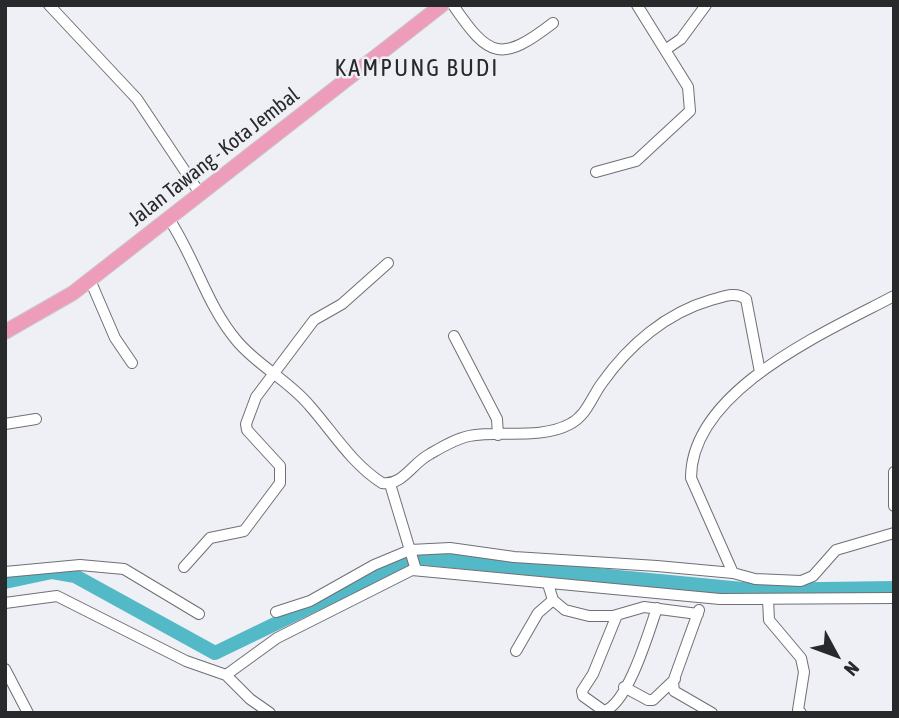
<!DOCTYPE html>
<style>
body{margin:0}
#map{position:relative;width:899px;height:718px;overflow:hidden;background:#eff0f6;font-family:"Asap Condensed",sans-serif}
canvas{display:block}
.frame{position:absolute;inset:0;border:7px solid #28292b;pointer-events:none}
.north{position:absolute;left:801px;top:620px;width:70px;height:70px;-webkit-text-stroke:5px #eff0f6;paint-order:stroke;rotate:131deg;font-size:19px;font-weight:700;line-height:28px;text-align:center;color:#28292b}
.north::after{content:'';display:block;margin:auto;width:24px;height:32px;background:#28292b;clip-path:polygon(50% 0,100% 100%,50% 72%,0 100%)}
</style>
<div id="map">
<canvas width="899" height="718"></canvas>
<div class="frame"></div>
<div class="north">N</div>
</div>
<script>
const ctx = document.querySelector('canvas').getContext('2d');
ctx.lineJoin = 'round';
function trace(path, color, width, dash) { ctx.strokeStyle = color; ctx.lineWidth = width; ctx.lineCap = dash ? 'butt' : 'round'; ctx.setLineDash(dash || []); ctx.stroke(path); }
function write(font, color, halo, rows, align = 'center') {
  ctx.font = font + ' "Asap Condensed",sans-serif'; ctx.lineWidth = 5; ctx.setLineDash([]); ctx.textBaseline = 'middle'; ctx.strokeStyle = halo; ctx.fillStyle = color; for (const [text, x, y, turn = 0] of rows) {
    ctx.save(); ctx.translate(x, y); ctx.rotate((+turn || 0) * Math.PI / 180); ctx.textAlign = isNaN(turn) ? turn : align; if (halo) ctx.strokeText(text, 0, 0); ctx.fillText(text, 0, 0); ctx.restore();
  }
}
const river = new Path2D(`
 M421 558 753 590 894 588
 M5 582 52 572 75 576 215 653 403 562`);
const minor = new Path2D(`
 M49 5 137 99 201 195
 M453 5C489 58 501 63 553 23
 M637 5 665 50 681 39 706 5
 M596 172 636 161 690 111 688 87 665 50
 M169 219C195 258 207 306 237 341 258 366 288 380 309 405 333 432 351 463 382 483 403 486 412 463 430 454 442 447 455 439 469 436 500 430 540 440 570 424 587 415 591 398 602 383 629 345 666 313 711 300 723 297 735 291 746 299L760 372
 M90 280 115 338 132 363
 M454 336 497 419 498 435
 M5 424 36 419
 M894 472V506
 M390 484 416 570
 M184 567 210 538 244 531 280 483V466L247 430 246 424 256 397 314 320 342 304 388 263
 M5 572 80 565 124 569 199 614
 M733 573 691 478C691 390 826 332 894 296
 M548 584 553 600 565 610 589 616H613L644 607 698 614
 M768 599 769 620 801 658 804 672 798 710 801 713
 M5 603 57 596 186 661 226 675 277 638 412 570 720 599 894 598
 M699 610 673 682 674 691 712 713
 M276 612 310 601 374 565 410 550 450 548 514 557 657 566 733 573 755 579 801 581 813 576 836 550 894 533
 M617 615 593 674 582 691 583 696 604 711C628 704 649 631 657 608
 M516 651 538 613 553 600
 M5 669 28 713
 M226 675 250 699 270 713
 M624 687 648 700H653L675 679`);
const major = new Path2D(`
 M5 332 73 293 442 5`);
const streetNames = [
 ["Jalan Tawang - Kota Jembal",214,157,-38]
];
const quarterNames = [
 ["KAMPUNG BUDI",417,68]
];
trace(river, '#54b9c6', 14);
trace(minor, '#6f6f75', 12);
trace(major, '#cbcccc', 16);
trace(minor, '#fff', 10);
trace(major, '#ed9dba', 14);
write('21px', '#28292b', '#eff0f6', streetNames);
ctx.letterSpacing = '2px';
write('24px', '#28292b', '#eff0f6', quarterNames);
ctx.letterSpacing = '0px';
</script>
